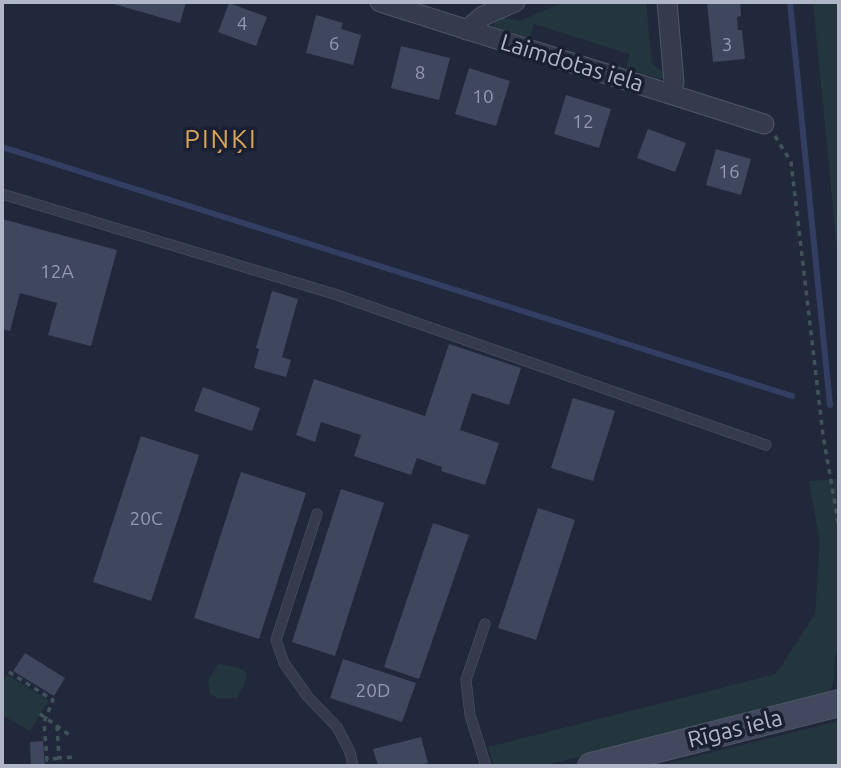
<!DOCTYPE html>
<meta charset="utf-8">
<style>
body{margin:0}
#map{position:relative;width:841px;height:768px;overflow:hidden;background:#21283c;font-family:Ubuntu,sans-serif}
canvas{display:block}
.frame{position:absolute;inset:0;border:4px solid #b0b5c8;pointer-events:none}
</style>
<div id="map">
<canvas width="841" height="768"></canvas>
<div class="frame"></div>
</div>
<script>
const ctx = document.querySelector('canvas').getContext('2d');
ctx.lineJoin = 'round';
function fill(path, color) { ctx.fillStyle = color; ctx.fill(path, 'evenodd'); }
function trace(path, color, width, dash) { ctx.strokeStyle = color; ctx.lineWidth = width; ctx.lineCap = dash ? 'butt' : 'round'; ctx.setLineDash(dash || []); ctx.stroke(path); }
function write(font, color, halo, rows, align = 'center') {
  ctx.font = font + ' Ubuntu,sans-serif'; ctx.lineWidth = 7; ctx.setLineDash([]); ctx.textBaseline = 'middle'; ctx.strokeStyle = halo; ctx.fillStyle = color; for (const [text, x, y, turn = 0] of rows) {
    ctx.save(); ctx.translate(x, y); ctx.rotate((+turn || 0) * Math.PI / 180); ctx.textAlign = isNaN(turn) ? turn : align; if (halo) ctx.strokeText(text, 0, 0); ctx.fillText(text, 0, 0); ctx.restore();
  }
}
const green = new Path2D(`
 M564 2H646L652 64 666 75 660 79 626 69 630 54 534 24 529 38 495 27 494 20 502 17 520 21Z
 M813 2H839V270Z
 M839 479V647C829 664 841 677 827 694L543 766H494L488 747 776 674 815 614 820 542 809 481Z
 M218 664C249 668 253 670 237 698L219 699 210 694 208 681Z
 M7 675 49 700 30 731 2 715V684Z
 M839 721V766H656Z`);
const stream = new Path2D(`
 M790 2 830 405
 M2 147 792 396`);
const building = new Path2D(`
 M107 2H186L180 23Z
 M707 2H740L741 16 737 17 738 30H742L745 59 713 62Z
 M229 3 267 17 256 46 218 32Z
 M316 15 343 23 341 29 361 35 353 65 306 53Z
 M401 46 450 58 439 100 391 88Z
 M469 68 510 81 496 126 455 114Z
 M566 95 611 109 599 148 554 134Z
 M648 129 686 143 675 172 637 158Z
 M716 149 751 159 741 195 706 185Z
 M2 219 117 250 91 346 48 335 57 303 20 293 10 331 2 329Z
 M272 291 298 299 282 357 291 360 286 377 254 368 259 349 256 348Z
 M449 344 521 368 509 405 472 393 460 430 499 443 485 485 441 471 442 467 417 458 411 475 354 456 361 435 321 422 315 442 296 435 314 379 425 416Z
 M203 387 260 408 252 431 194 411Z
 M573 398 615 411 593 481 551 468Z
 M141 436 199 455 151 601 93 582Z
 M241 472 306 493 259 639 194 618Z
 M341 489 384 503 335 656 292 642Z
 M538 508 575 520 536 640 498 628Z
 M433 523 469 535 419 679 384 667Z
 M25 653 65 678 54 696 13 671Z
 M343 659 416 683 402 722 330 698Z
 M421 737 428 763 416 766H378L373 749Z
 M43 741 45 766H31L30 742Z`);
const path = new Path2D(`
 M775 136 791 162 823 435 839 527
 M9 672 53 700 44 722 47 760 59 758
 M40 714 71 736
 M57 726 59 758 74 757`);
const lane = new Path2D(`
 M2 194 334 294 766 445
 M317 514 276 640 284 663 308 697 337 727 350 752 353 766
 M485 624 466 680 470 715 486 766`);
const street = new Path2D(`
 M380 2 764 124
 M667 2 674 82 670 94
 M467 30 483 16 515 2`);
const secondary = new Path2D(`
 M591 766 839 703`);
const numberNames = [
 ["4",242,24],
 ["6",334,44],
 ["3",727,45],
 ["8",420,73],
 ["10",483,97],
 ["12",583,122],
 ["16",729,172],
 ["12A",57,272],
 ["20C",146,519],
 ["20D",373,691]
];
const streetNames = [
 ["Laimdotas iela",572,63,17],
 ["Rīgas iela",735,729,-14]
];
const quarterNames = [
 ["PIŅĶI",221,139]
];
fill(green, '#23363d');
trace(stream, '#323e62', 6);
fill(building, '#3f475e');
trace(lane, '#505567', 11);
trace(street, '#505567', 21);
trace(secondary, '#505567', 28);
trace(path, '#40535a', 3.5, [5, 5]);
trace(lane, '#353b4c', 10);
trace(street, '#353b4c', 19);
trace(secondary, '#42495f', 26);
write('19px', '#949aae', null, numberNames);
write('23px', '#b0b5c8', '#1a2031', streetNames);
ctx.letterSpacing = '2px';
write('26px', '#daa458', '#1a2031', quarterNames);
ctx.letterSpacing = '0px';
</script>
